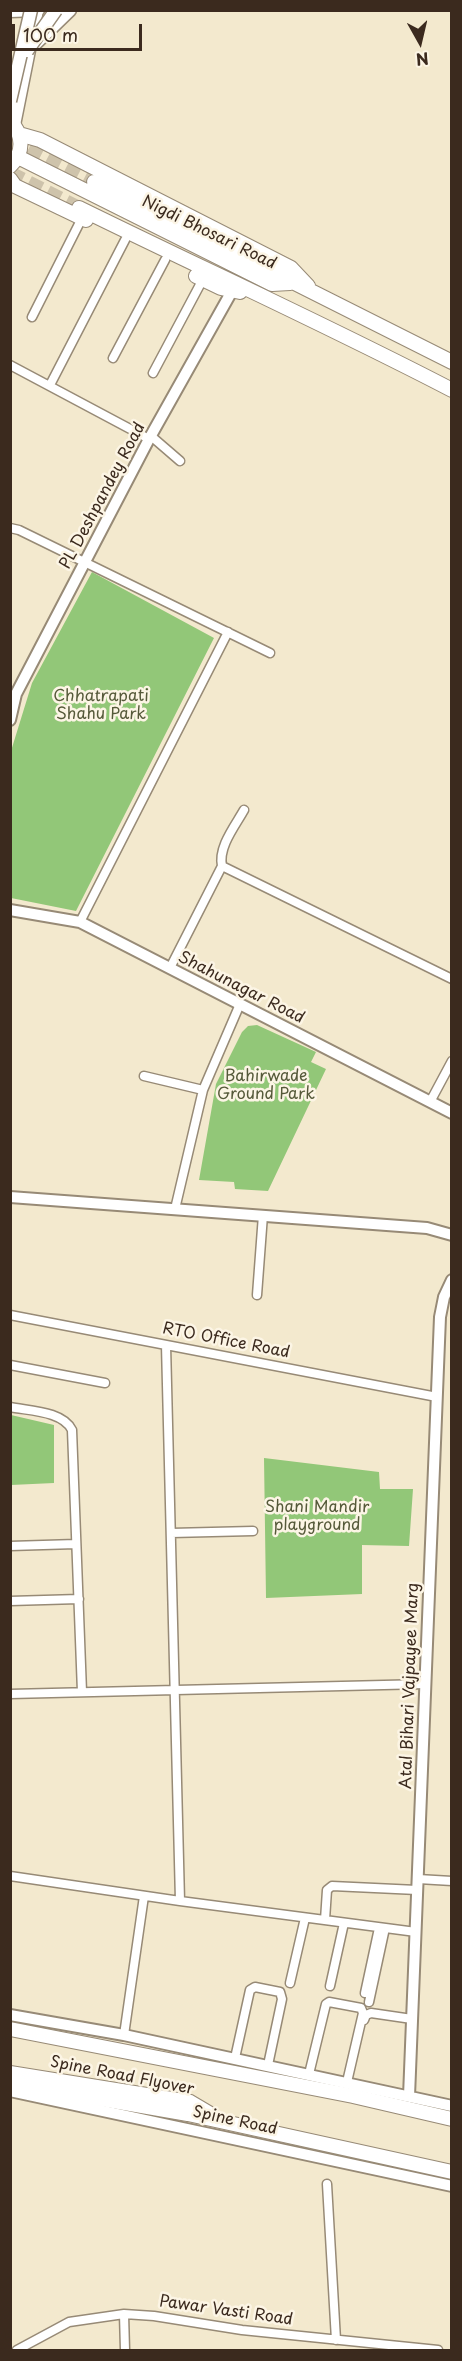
<!DOCTYPE html>
<style>
body{margin:0}
#map{position:relative;width:462px;height:2361px;overflow:hidden;background:#f3e9ce;font-family:"Playpen Sans",sans-serif}
canvas{display:block}
.frame{position:absolute;inset:0;border:12px solid #3b2a1e;pointer-events:none}
.north{position:absolute;left:390px;top:12px;width:60px;height:60px;-webkit-text-stroke:4px #fcf5e5;paint-order:stroke;rotate:172deg;font-size:16px;font-weight:700;line-height:24px;text-align:center;color:#3b2a1e}
.north::after{content:'';display:block;margin:auto;width:21px;height:27px;background:#3b2a1e;clip-path:polygon(50% 0,100% 100%,50% 72%,0 100%)}
.scale{position:absolute;left:12px;top:24px;width:130px;height:27px;box-sizing:border-box;border:3px solid #3b2a1e;border-top:0;padding-left:8px;font-size:18px;line-height:21px;white-space:nowrap;color:#3b2a1e;-webkit-text-stroke:4px #fcf5e5;paint-order:stroke}
</style>
<div id="map">
<canvas width="462" height="2361"></canvas>
<div class="frame"></div>
<div class="north">N</div>
<div class="scale">100 m</div>
</div>
<script>
const ctx = document.querySelector('canvas').getContext('2d');
ctx.lineJoin = 'round';
function fill(path, color) { ctx.fillStyle = color; ctx.fill(path, 'evenodd'); }
function trace(path, color, width, dash) { ctx.strokeStyle = color; ctx.lineWidth = width; ctx.lineCap = dash ? 'butt' : 'round'; ctx.setLineDash(dash || []); ctx.stroke(path); }
function write(font, color, halo, rows, align = 'center') {
  ctx.font = font + ' "Playpen Sans",sans-serif'; ctx.lineWidth = 5; ctx.setLineDash([]); ctx.textBaseline = 'middle'; ctx.strokeStyle = halo; ctx.fillStyle = color; for (const [text, x, y, turn = 0] of rows) {
    ctx.save(); ctx.translate(x, y); ctx.rotate((+turn || 0) * Math.PI / 180); ctx.textAlign = isNaN(turn) ? turn : align; if (halo) ctx.strokeText(text, 0, 0); ctx.fillText(text, 0, 0); ctx.restore();
  }
}
const green = new Path2D(`
 M92 572 214 638 76 911 11 898V751L32 683Z
 M257 1025 316 1052 311 1062 326 1069 268 1191 235 1189 234 1182 199 1180 216 1084 242 1032 248 1026Z
 M11 1415 54 1425V1483L11 1485Z
 M264 1458 379 1472 380 1489H413L409 1546 362 1545V1594L266 1598Z`);
const primaryTunnel = new Path2D(`
 M10 139 94 182
 M10 173 79 208`);
const minor = new Path2D(`
 M32 317 82 218
 M113 358 165 260
 M10 365 149 439
 M153 373 203 279
 M50 385 125 240
 M151 436 180 461
 M10 528 19 530 270 653
 M222 866 452 979
 M80 922 228 632
 M170 968 222 866C218 847 235 826 244 810
 M144 1076 203 1090
 M430 1102 452 1061
 M175 1209 203 1090 240 1004
 M257 1295 263 1215
 M10 1315 437 1397
 M166 1345 180 1901
 M10 1365 105 1383
 M10 1407C30 1411 63 1411 72 1430L82 1692
 M171 1533 253 1531
 M10 1546 76 1544
 M10 1601 79 1599
 M10 1694 425 1684
 M10 1876 180 1901 416 1932
 M418 1879 452 1881
 M325 1920 327 1890 332 1886 417 1890
 M290 1983 305 1918
 M330 1986 344 1923
 M365 1993 379 1928
 M369 2002 385 1928
 M364 2020 366 2015 371 2013 412 2019
 M124 2035 144 1896
 M235 2058 250 1990 255 1987 280 1992 282 1999 268 2065
 M309 2074 326 2004 329 2002 361 2008 363 2013 347 2082
 M327 2184 336 2340
 M124 2314 125 2350
 M17 2350 69 2322 124 2314 154 2316 242 2330 438 2350`);
const tertiary = new Path2D(`
 M10 720 16 694 149 439 232 291
 M10 910 80 922 452 1113
 M10 1197 427 1228 452 1235
 M10 2015 124 2035 452 2106
 M10 2091 452 2186
 M409 2096 440 1317 444 1297 452 1280`);
const secondary = new Path2D(`
 M10 11 38 10
 M36 43 70 10
 M14 125 37 10`);
const primary = new Path2D(`
 M10 121C24 135 24 153 10 166
 M19 134 40 140 291 268 308 286
 M18 157 272 284 290 283
 M10 179 15 186 86 220
 M94 182 452 362
 M79 208C203 269 329 326 452 390
 M196 276 221 288 240 292
 M10 2029 353 2096 452 2119
 M10 2073 190 2102 212 2115
 M10 2083 188 2114 452 2172`);
const secondaryBridge = new Path2D(`
 M27 51 56 10
 M10 101 31 10`);
const streetNames = [
 ["Nigdi Bhosari Road",209,233,26],
 ["PL Deshpandey Road",103,496,-62],
 ["Shahunagar Road",241,988,27],
 ["RTO Office Road",226,1341,11],
 ["Atal Bihari Vajpayee Marg",410,1686,-88],
 ["Spine Road Flyover",122,2076,11],
 ["Spine Road",235,2121,12],
 ["Pawar Vasti Road",226,2311,8]
];
const parkNames = [
 ["Chhatrapati",101,697],
 ["Shahu Park",101,715],
 ["Bahirwade",266,1077],
 ["Ground Park",266,1095],
 ["Shani Mandir",317,1508],
 ["playground",317,1526]
];
fill(green, '#92c778');
trace(primaryTunnel, '#cec3ab', 14, [14, 7]);
trace(minor, '#978a76', 11);
trace(tertiary, '#978a76', 14);
trace(secondary, '#978a76', 15);
trace(primary, '#978a76', 16);
trace(minor, '#fff', 8);
trace(tertiary, '#fff', 10);
trace(secondary, '#fff', 12);
trace(primary, '#fff', 14);
trace(secondaryBridge, '#978a76', 15, []);
trace(secondaryBridge, '#fff', 12);
write('16px', '#3b2a1e', '#fcf5e5', streetNames);
write('16px', '#555939', '#fcf5e5', parkNames);
</script>
